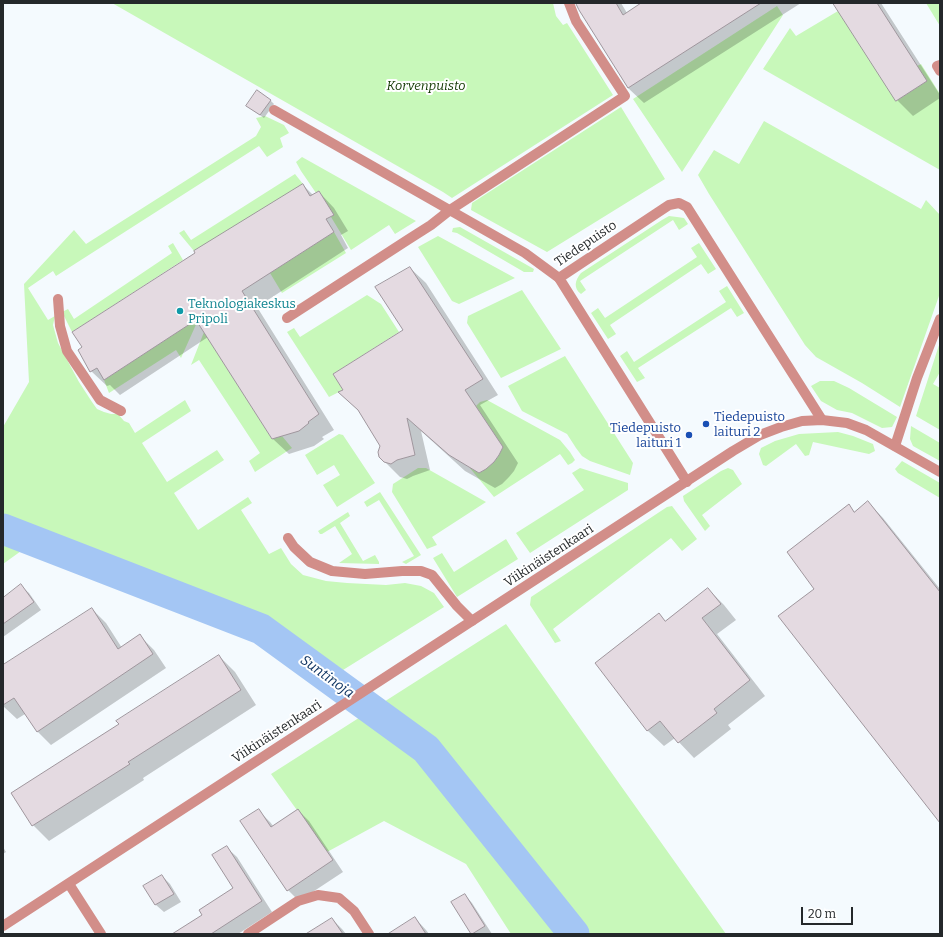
<!DOCTYPE html>
<meta charset="utf-8">
<style>
body{margin:0}
#map{position:relative;width:943px;height:937px;overflow:hidden;background:#f4fafe;font-family:Bitter,serif}
canvas{display:block}
.frame{position:absolute;inset:0;border:4px solid #24282a;pointer-events:none}
.scale{position:absolute;left:801px;top:907px;width:52px;height:18px;box-sizing:border-box;border:2px solid #24282a;border-top:0;padding-left:5px;font-size:12px;line-height:14px;white-space:nowrap;color:#24282a;-webkit-text-stroke:3px #fff;paint-order:stroke}
</style>
<div id="map">
<canvas width="943" height="937"></canvas>
<div class="frame"></div>
<div class="scale">20 m</div>
</div>
<script>
const ctx = document.querySelector('canvas').getContext('2d');
ctx.lineJoin = 'round';
function fill(path, color) { ctx.fillStyle = color; ctx.fill(path, 'evenodd'); }
function trace(path, color, width, dash) { ctx.strokeStyle = color; ctx.lineWidth = width; ctx.lineCap = dash ? 'butt' : 'round'; ctx.setLineDash(dash || []); ctx.stroke(path); }
function write(font, color, halo, rows, align = 'center') {
  ctx.font = font + ' Bitter,serif'; ctx.lineWidth = 4; ctx.setLineDash([]); ctx.textBaseline = 'middle'; ctx.strokeStyle = halo; ctx.fillStyle = color; for (const [text, x, y, turn = 0] of rows) {
    ctx.save(); ctx.translate(x, y); ctx.rotate((+turn || 0) * Math.PI / 180); ctx.textAlign = isNaN(turn) ? turn : align; if (halo) ctx.strokeText(text, 0, 0); ctx.fillText(text, 0, 0); ctx.restore();
  }
}
const green = new Path2D(`
 M112 3H553L556 16 563 25 567 23 613 95 452 198 443 192Z
 M926 3H940V26Z
 M777 6 783 15 682 172 633 99Z
 M838 11 896 101 927 81 917 66 921 64 940 94V170L763 69 790 28 796 36Z
 M621 107 665 179 547 252 471 210 472 203Z
 M265 116 284 125 289 133 280 138 283 147 267 157 259 146 56 276 53 271 28 288 48 320 55 316 53 325 58 343 79 382 92 402 97 409 104 412 111 414H118L124 421 129 423 135 433 185 400 191 411 142 443 167 482 217 450 224 460 174 493 198 530 248 497 252 503 241 510 269 554 281 548 291 564 303 575 326 581 347 583 386 585 405 583 421 586 434 593 444 607 343 670 311 648 263 619 3 514V427L29 382 24 284 74 230 86 244 256 136 261 127 256 118Z
 M764 121 921 209 926 200 940 215V293L900 407 862 383 816 357 805 345 709 194 698 175 714 150 739 164Z
 M302 157 416 221 395 234 389 225 351 250 331 217 333 215 319 191 316 193 301 171 296 162Z
 M295 174 303 184 194 251 179 233 184 230 191 240Z
 M669 216 677 217 684 218 688 224 679 230 673 220 580 281 586 290 581 294C573 288 575 280 581 273L662 220Z
 M460 227 534 269 533 272H524L457 233 452 232 453 228Z
 M334 232 346 253 282 293 270 273Z
 M438 236 515 278 459 304 452 301 418 247Z
 M173 243 183 260 72 332 62 312 68 309 74 319 172 253 168 246Z
 M699 243 716 269 708 274 701 264 610 325 616 334 608 339 591 313 598 308 605 318 697 257 691 248Z
 M727 286 744 313 737 317 731 308 638 368 645 378 637 382 620 356 627 351 634 362 726 302 719 291Z
 M522 290 561 349 501 378 467 323 468 316Z
 M367 295 381 304 399 332 333 374 343 390 329 397 287 332 294 328 300 337Z
 M199 318 181 358 176 350 109 393 104 380Z
 M204 332 272 439 282 436 292 448 255 472 249 461 260 453 199 360 191 365Z
 M940 342V372L933 384 940 388V430L916 416Z
 M565 356 633 463 630 475 590 461 582 456 576 448 567 434 522 411 508 386Z
 M820 381H834L849 388 897 417 892 427 882 428 852 413 837 410 821 401 811 386Z
 M487 400 560 440 570 452 575 460 572 463 568 465 560 454 494 497 469 467 479 473C491 467 498 459 503 447L476 406 480 402Z
 M911 426 940 443V461L913 446 910 439Z
 M838 432 853 436 873 444 875 451 869 454 813 442 809 455 805 456 796 444 766 466 763 465 759 454 761 448 775 441 799 434Z
 M339 434 343 435 375 483 337 507 323 485 340 475 334 465 317 475 305 455Z
 M902 461 940 483V498L898 473 895 469Z
 M418 468H426L486 502 432 537 437 545 427 549 392 492 393 484Z
 M580 468 628 483V490L530 553 516 533 584 490 572 473Z
 M728 468 733 470 742 484 702 515 710 526 705 531 684 501 683 496 721 471Z
 M380 492 421 555 406 564 402 562 414 556 379 500 367 507 364 502Z
 M672 506 697 539 682 551 671 538 553 629 561 641 555 643 530 605 531 597 667 507Z
 M348 512 350 516 340 523 363 561 375 555 379 562V564L339 563 352 554 335 526 322 534H320L318 531Z
 M3 529 35 541 3 564Z
 M506 539 518 559 457 597 433 558 442 553 454 572Z
 M506 624 726 934H511L466 864 384 821 327 852 271 774Z`);
const shadow = new Path2D(`
 M577 3H621L627 13 643 3H801L644 103 628 88Z
 M834 3H881L940 95V98L913 116 897 100Z
 M270 100 274 104 264 118 251 109Z
 M303 185 314 196 319 192 334 208 348 231 341 235 348 248 257 307 334 430 322 437 324 439 314 446 289 454 273 439 208 337 120 395 110 385 107 386 91 371Z
 M410 268 426 283 498 395 480 405 518 463 514 471 509 477 502 484 495 488 465 471 421 431 430 470 413 476 407 479 400 477 380 457 381 446 362 414 340 393 345 390 404 330Z
 M868 502 883 518 940 589V821L815 589 848 506 855 512Z
 M21 586 29 593 41 610 3 637V599Z
 M708 589 724 605 736 620 717 634 765 696 728 725 731 729 694 758 675 738 664 746 648 731 596 663 659 615 666 622Z
 M92 609 106 623 122 648 140 636 154 650 166 668 51 745 37 731 25 714 17 719 3 706V667Z
 M219 656 235 672 256 705 143 778 144 780 49 841 33 825 13 794 120 725Z
 M298 810 309 821 343 872 299 901 288 890 259 811 270 822 274 827Z
 M3 847 6 852 3 854Z
 M226 847 237 857 272 912 238 934H187L204 916 235 888Z
 M162 876 170 884 181 902 164 912 156 905 145 886Z
 M465 895 472 903 492 934H472Z
 M415 918 426 930 429 934H390Z
 M332 919 342 929 346 934H308Z`);
const river = new Path2D(`
 M3 529 261 629 426 749 574 934`);
const building = new Path2D(`
 M576 3H616L623 15 641 3H761L628 88 579 10Z
 M833 3H877L927 81 896 101Z
 M257 90 271 100 260 115 246 106Z
 M303 184 310 196 319 191 334 215 326 219 334 232 242 291 319 414 308 422 309 423 299 431 272 439 196 320 104 380 97 368 90 372 78 350 82 347 72 332 195 253 194 251Z
 M410 267 483 379 465 390 503 447 499 455 494 462 486 469 479 473 449 455 407 418 415 455 397 460 391 464 384 462 379 457 378 452 380 446 358 410 338 392 343 390 333 374 403 330 375 287Z
 M868 501 940 592V823L778 616 814 589 787 552 849 504 854 512Z
 M21 584 34 602 3 624V598Z
 M708 588 721 604 702 618 750 680 714 709 717 713 678 743 660 721 647 731 595 663 659 613 665 621Z
 M92 608 118 649 140 634 153 654 37 732 14 698 3 705V665Z
 M219 655 241 690 128 762 130 764 32 826 11 793 119 724 116 721Z
 M259 809 271 827 298 809 333 860 287 891 240 821Z
 M227 846 262 901 211 934H172L202 915 199 910 233 888 212 855Z
 M162 875 174 894 155 905 143 886Z
 M465 894 485 926 472 934H471L451 902Z
 M415 917 426 934H388Z
 M332 918 343 934H306Z`);
const service = new Path2D(`
 M940 65 937 66 940 71
 M274 110 525 253 559 278
 M58 299 60 326 67 351 100 400 121 411
 M287 318 409 239 431 225 450 210 625 96 576 21 569 3
 M895 446 917 378 940 319
 M288 538 294 547 310 562 332 571 365 574 402 571H421L432 575 457 606 472 621`);
const minor = new Path2D(`
 M687 482 559 278 669 205 679 203 687 207 822 420
 M69 884 101 934
 M248 934 298 901 318 895 339 898 354 911 369 934`);
const tertiary = new Path2D(`
 M3 926 733 451 760 435 781 427 802 421 822 420 847 423 866 430 940 472`);
const markers = [
 [180,311,4,"#0f9aa8"],
 [706,424,4,"#1a4fb4"],
 [689,435,4,"#1a4fb4"]
];
const parkNames = [
 ["Korvenpuisto",426,86]
];
const streetNames = [
 ["Tiedepuisto",586,244,-34],
 ["Viikinäistenkaari",549,556,-33],
 ["Viikinäistenkaari",277,732,-33]
];
const cultureNames = [
 ["Teknologiakeskus",188,304],
 ["Pripoli",188,319]
];
const transitNames = [
 ["Tiedepuisto",714,417],
 ["laituri 2",714,432],
 ["Tiedepuisto",681,428,"right"],
 ["laituri 1",681,443,"right"]
];
const waterNames = [
 ["Suntinoja",327,677,36]
];
fill(green, '#c8f8ba');
fill(shadow, '#0003');
trace(river, '#a4c6f4', 31);
fill(building, '#e4dae1');
trace(building, '#9f969d', 1);
trace(service, '#d28e89', 10);
trace(minor, '#d28e89', 10);
trace(tertiary, '#d28e89', 10);
for (const [x, y, r, color] of markers) { const dot = new Path2D(); dot.arc(x, y, r, 0, 2 * Math.PI); ctx.fillStyle = color; ctx.fill(dot); trace(dot, '#fff', 1.5); }
write('italic 13px', '#113801', '#fff', parkNames);
write('13px', '#24282a', '#fff', streetNames);
write('13px', '#0d838f', '#fff', cultureNames, 'left');
write('13px', '#164399', '#fff', transitNames, 'left');
write('italic 14px', '#0c3261', '#fff', waterNames);
</script>
